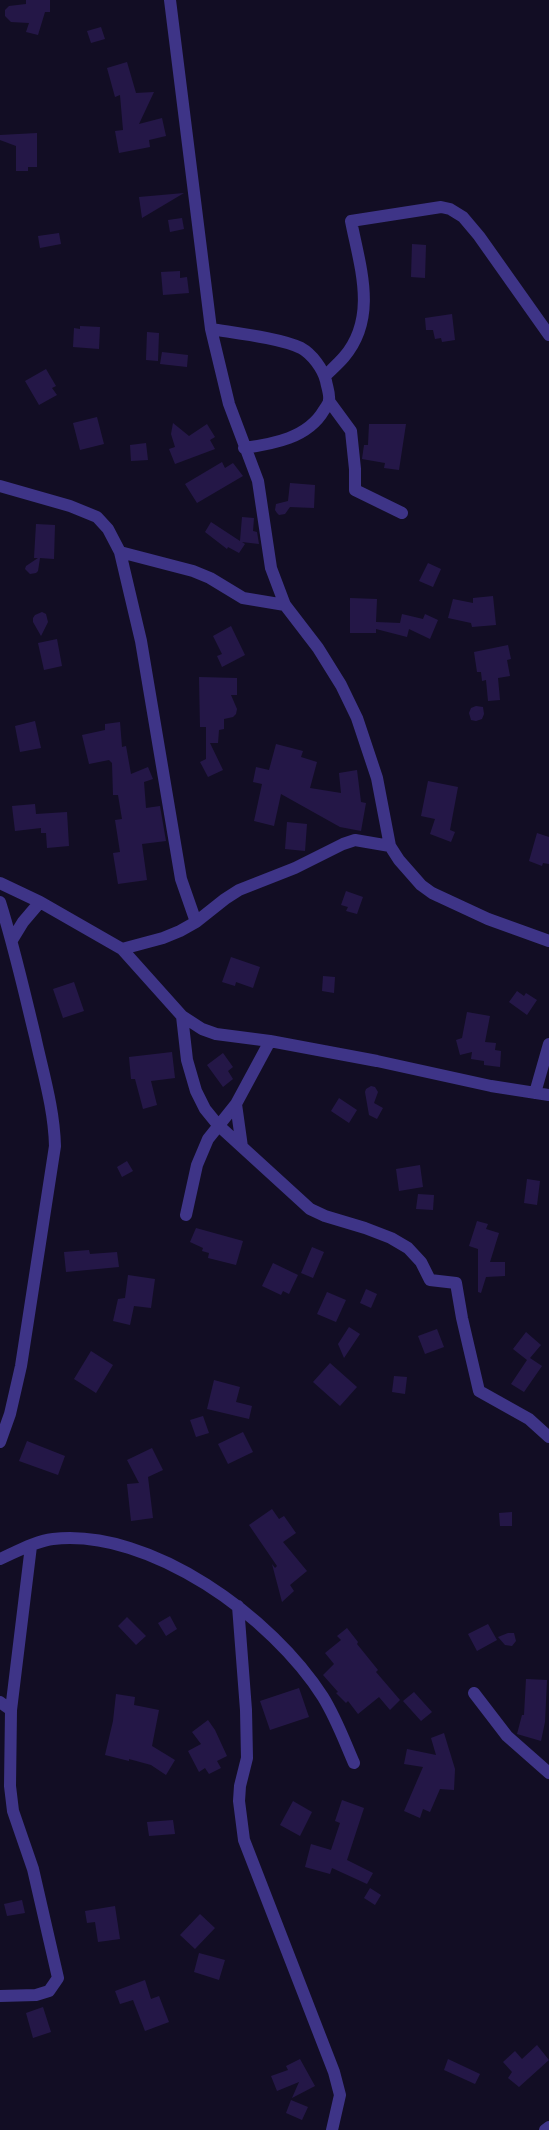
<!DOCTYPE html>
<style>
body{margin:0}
canvas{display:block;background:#120d24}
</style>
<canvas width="549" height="2130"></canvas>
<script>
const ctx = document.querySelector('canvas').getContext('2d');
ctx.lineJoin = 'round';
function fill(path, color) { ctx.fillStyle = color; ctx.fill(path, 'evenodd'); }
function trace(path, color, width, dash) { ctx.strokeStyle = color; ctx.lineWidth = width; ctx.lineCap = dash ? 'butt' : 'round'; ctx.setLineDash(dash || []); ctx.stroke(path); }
const building = new Path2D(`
 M26 0H50V12H45L38 35 26 32 29 23 11 22 5 16V10L9 6 26 4Z
 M101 27 105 39 91 43 87 31Z
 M127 62 136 93 154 92 139 124 162 118 166 136 149 140 150 147 119 153 115 131 123 130 120 95 115 97 107 68Z
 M37 133V167H28V171H16V146L0 140V135Z
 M184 193 142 218 139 197Z
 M182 218 184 229 170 232 168 220Z
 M59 233 61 244 40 248 38 236Z
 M412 244 426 245 425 278 411 277Z
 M180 271V278L187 277 189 293 163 295 161 272Z
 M452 314 455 340 442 342 441 338 435 339 433 330H426L425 318Z
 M80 326 100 327 99 349 73 347 74 328 80 329Z
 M147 332 159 333 158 361 146 360Z
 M162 352 188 355 187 367 160 364Z
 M46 369 56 386 52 388 57 395 39 405 25 381Z
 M97 417 104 444 80 450 73 423Z
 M173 423 189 436 207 424 215 437 210 440 215 449 175 464 169 449 175 447 171 434Z
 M369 424H406L399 470 384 468 385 463 362 459 364 445H368Z
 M146 443 148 460 131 461 130 445Z
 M222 462 225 468 233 463 243 476 197 503 185 484Z
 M290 483 315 485 314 508 290 507 285 514 279 515 277 513 275 510 276 504 288 501Z
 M242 517 254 518 253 531 257 532 259 544 242 542 245 544 239 553 228 547 227 549 205 532 211 522 240 541Z
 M36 524 55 525 54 559 40 558 38 571 36 573 30 574 25 569 26 566 38 558H34Z
 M428 563 441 569 433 587 419 581Z
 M493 596 496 625 472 627 471 623 448 618 453 599 473 603V598Z
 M350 598 377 599 376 622 400 623 402 614 423 619 425 614 438 620 430 639 409 629 407 637 376 629V633H350Z
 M42 612 46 614 48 622 41 636 33 622V618L35 615Z
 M231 626 245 655 222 667 217 656 222 654 213 636Z
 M57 639 62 666 44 670 38 643Z
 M508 645 511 659 507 660 510 676 498 678 500 700 488 701 486 680 482 681 481 672H477L474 652Z
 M199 677 237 678V695H231L237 709 236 714 233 717 224 719V729L219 730 218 743H210L223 770 208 777 200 762 206 759V727H200Z
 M476 706 483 707 484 714 482 719 476 721 471 720 469 713 471 708Z
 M35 721 41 748 20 752 15 726Z
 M120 722 122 747 126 746 131 774 148 767 153 779 144 782 146 808 160 806 166 841 142 844 147 880 118 884 113 853 120 852 115 820 122 819 118 795H113L112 763 109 760 89 764 82 735 105 730V724Z
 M276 744 303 751 301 757 317 762 310 788 341 793 339 773 357 770 361 802 366 803 361 831 340 827 281 794 274 826 254 821 262 784 253 782 256 767 269 770Z
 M428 781 458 787 450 830 455 832 451 842 430 834 435 819 421 816Z
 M35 804 36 814 67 812 69 846 47 848 46 833H41V828L15 831 12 806Z
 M287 822 307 824 305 851 285 849Z
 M537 833 549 837V864L543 863 542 866 529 861Z
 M346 891 363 897 357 914 346 911 348 907 341 905Z
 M231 957 260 967 253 988 236 982 235 986 222 982Z
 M323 976 335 977 334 993 322 991Z
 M74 982 84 1011 63 1018 53 989Z
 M517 991 524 996 526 993 537 1000 527 1015 509 1002Z
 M467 1012 490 1016 485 1042 496 1043 495 1050 501 1051 500 1067 484 1065V1061L471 1059 472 1052 460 1055 456 1040 462 1038Z
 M172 1052 175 1078 151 1081 157 1105 143 1109 135 1079H131L129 1057Z
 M223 1053 233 1067 228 1071 233 1079 223 1087 207 1065Z
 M371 1086 375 1087 378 1092 374 1103 383 1108 377 1119 369 1115 365 1092 366 1089Z
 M339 1098 357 1110 349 1123 331 1111Z
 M127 1161 133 1171 122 1177 117 1167Z
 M420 1165 423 1187 399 1191 396 1169Z
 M527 1179 540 1181 537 1205 524 1203Z
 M418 1194 434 1195 433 1210 416 1209Z
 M477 1221 488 1224 486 1229 499 1233 490 1262H505V1276L486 1277 481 1293 478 1292V1249L469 1246Z
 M196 1228 243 1241 236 1265 208 1258 209 1253 202 1251 203 1248 190 1242Z
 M312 1247 324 1252 313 1278 301 1273Z
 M89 1250 90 1254 117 1252 119 1267 66 1272 64 1252Z
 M273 1263 298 1275 289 1294 283 1291 281 1295 262 1286Z
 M128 1275 155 1279 151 1308 134 1306 130 1325 113 1321 118 1299 125 1298Z
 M366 1289 377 1294 371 1308 360 1303Z
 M327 1292 346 1300 336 1322 317 1314Z
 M349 1327 360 1334 344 1358 338 1344Z
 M437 1329 444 1347 425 1354 418 1336Z
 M526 1332 541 1345 530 1358 542 1366 524 1392 511 1384 527 1360 513 1349Z
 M91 1351 113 1365 96 1393 74 1379Z
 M330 1363 357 1387 340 1406 313 1382Z
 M394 1376 407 1377 405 1394 392 1392Z
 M214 1380 240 1387 236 1402 252 1406 249 1419 207 1409Z
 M203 1416 209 1433 196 1437 190 1420Z
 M243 1432 253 1452 228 1464 218 1444Z
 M27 1441 65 1456 58 1475 19 1461Z
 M152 1448 163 1470 148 1477 153 1518 131 1521 127 1484 139 1483 127 1460Z
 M272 1509 279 1519 284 1516 296 1533 283 1542 307 1571 290 1585 294 1591 282 1602 272 1564 275 1568 277 1566 249 1525Z
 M512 1512V1526H500L499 1513Z
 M170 1616 177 1629 166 1636 158 1623Z
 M127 1617 146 1636 136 1645 118 1626Z
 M488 1624 497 1640 477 1651 468 1634Z
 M347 1628 358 1642 357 1644 378 1670 376 1672 400 1700 390 1710 379 1697 358 1714 348 1701 346 1703 336 1693 338 1692 323 1675 334 1664 325 1653 341 1640 337 1636Z
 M508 1633H514L516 1641 512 1646 505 1645 498 1637Z
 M526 1679 547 1680 545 1722 541 1741 517 1734 522 1715H524Z
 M299 1688 309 1717 270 1730 260 1701Z
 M414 1692 432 1712 421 1721 403 1701Z
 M116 1694 135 1697 134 1705 159 1710 152 1746 175 1760 166 1775 151 1765 129 1759V1761L105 1755 113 1721Z
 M208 1720 215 1730 227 1756 217 1761 221 1768 209 1774 205 1768 199 1772 188 1751 201 1744 192 1732Z
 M444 1733 455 1769 454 1790 440 1789 430 1812 423 1809 420 1818 404 1811 423 1767 404 1764 407 1749 436 1755 431 1738Z
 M342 1800 364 1808 347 1860 373 1873 367 1884 332 1868 330 1874 305 1867 311 1844 331 1850 340 1823 335 1821Z
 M293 1801 312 1812 300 1836 280 1825Z
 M173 1820 175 1834 149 1836 147 1822Z
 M370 1888 381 1895 375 1905 364 1898Z
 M22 1900 25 1913 7 1916 4 1904Z
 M115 1906 120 1939 98 1942 95 1922 87 1923 85 1911Z
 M200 1914 215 1928 195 1949 180 1935Z
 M199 1953 225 1960 219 1980 194 1972Z
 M145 1980 151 1999 159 1996 169 2022 145 2031 133 2000 120 2004 115 1991Z
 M43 2007 51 2032 33 2038 26 2013Z
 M537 2045 549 2060 519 2087 508 2078 512 2072 503 2062 515 2051 522 2059Z
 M300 2059 315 2086 292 2098 299 2082 277 2091 271 2076 288 2070 286 2066Z
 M448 2059 480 2074 475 2084 444 2070Z
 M291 2100 308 2107 302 2120 286 2113Z`);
const street = new Path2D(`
 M170 0 211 329 229 404 258 481 271 568 285 605
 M211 329C235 333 280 338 301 348 312 354 323 369 326 381 327 387 330 394 329 400 329 403 326 407 324 410 308 438 273 444 244 448
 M325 376C331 370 338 364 344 357 378 317 360 267 351 221L441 207 450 209 463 217 479 236 549 335
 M329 401 351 431 355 469V490L402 513
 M0 486 70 506 97 517 108 529 120 552 141 641 181 879 196 922
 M120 552 193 571 210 578 243 598 285 605 318 648 341 685 357 718 377 778 390 846
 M0 883 40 902 122 949 182 1016 202 1029 216 1034 270 1041 377 1061 491 1086 549 1095
 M0 902C14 946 24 991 35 1036 43 1073 54 1108 55 1146L21 1366 10 1414 0 1442
 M12 940 23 922 40 902
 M122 949 163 938 180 931 196 922 225 899 239 890 295 868 343 844 355 840 390 846 399 860 421 885 432 893 488 919 549 941
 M182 1016 187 1060 196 1091 205 1109 218 1125 310 1209 325 1216 365 1228 391 1238 408 1248 421 1262 430 1280 456 1283 462 1318 479 1391 529 1419 549 1437
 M535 1093 549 1044
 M242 1147 236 1104 270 1041
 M186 1215 197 1165 208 1139 236 1104
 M0 1559C16 1552 35 1541 53 1539 151 1528 273 1618 323 1697 336 1718 344 1740 354 1763
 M238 1606 246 1710 247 1758 240 1786 239 1801 244 1840 334 2072 340 2095 332 2130
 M474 1693 507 1736 549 1773
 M0 1702 11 1710
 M0 1996 36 1995 49 1991 58 1978 33 1869 13 1811 10 1786 11 1710 31 1546
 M545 2130 549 2127`);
fill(building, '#241747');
trace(street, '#3e3487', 12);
</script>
